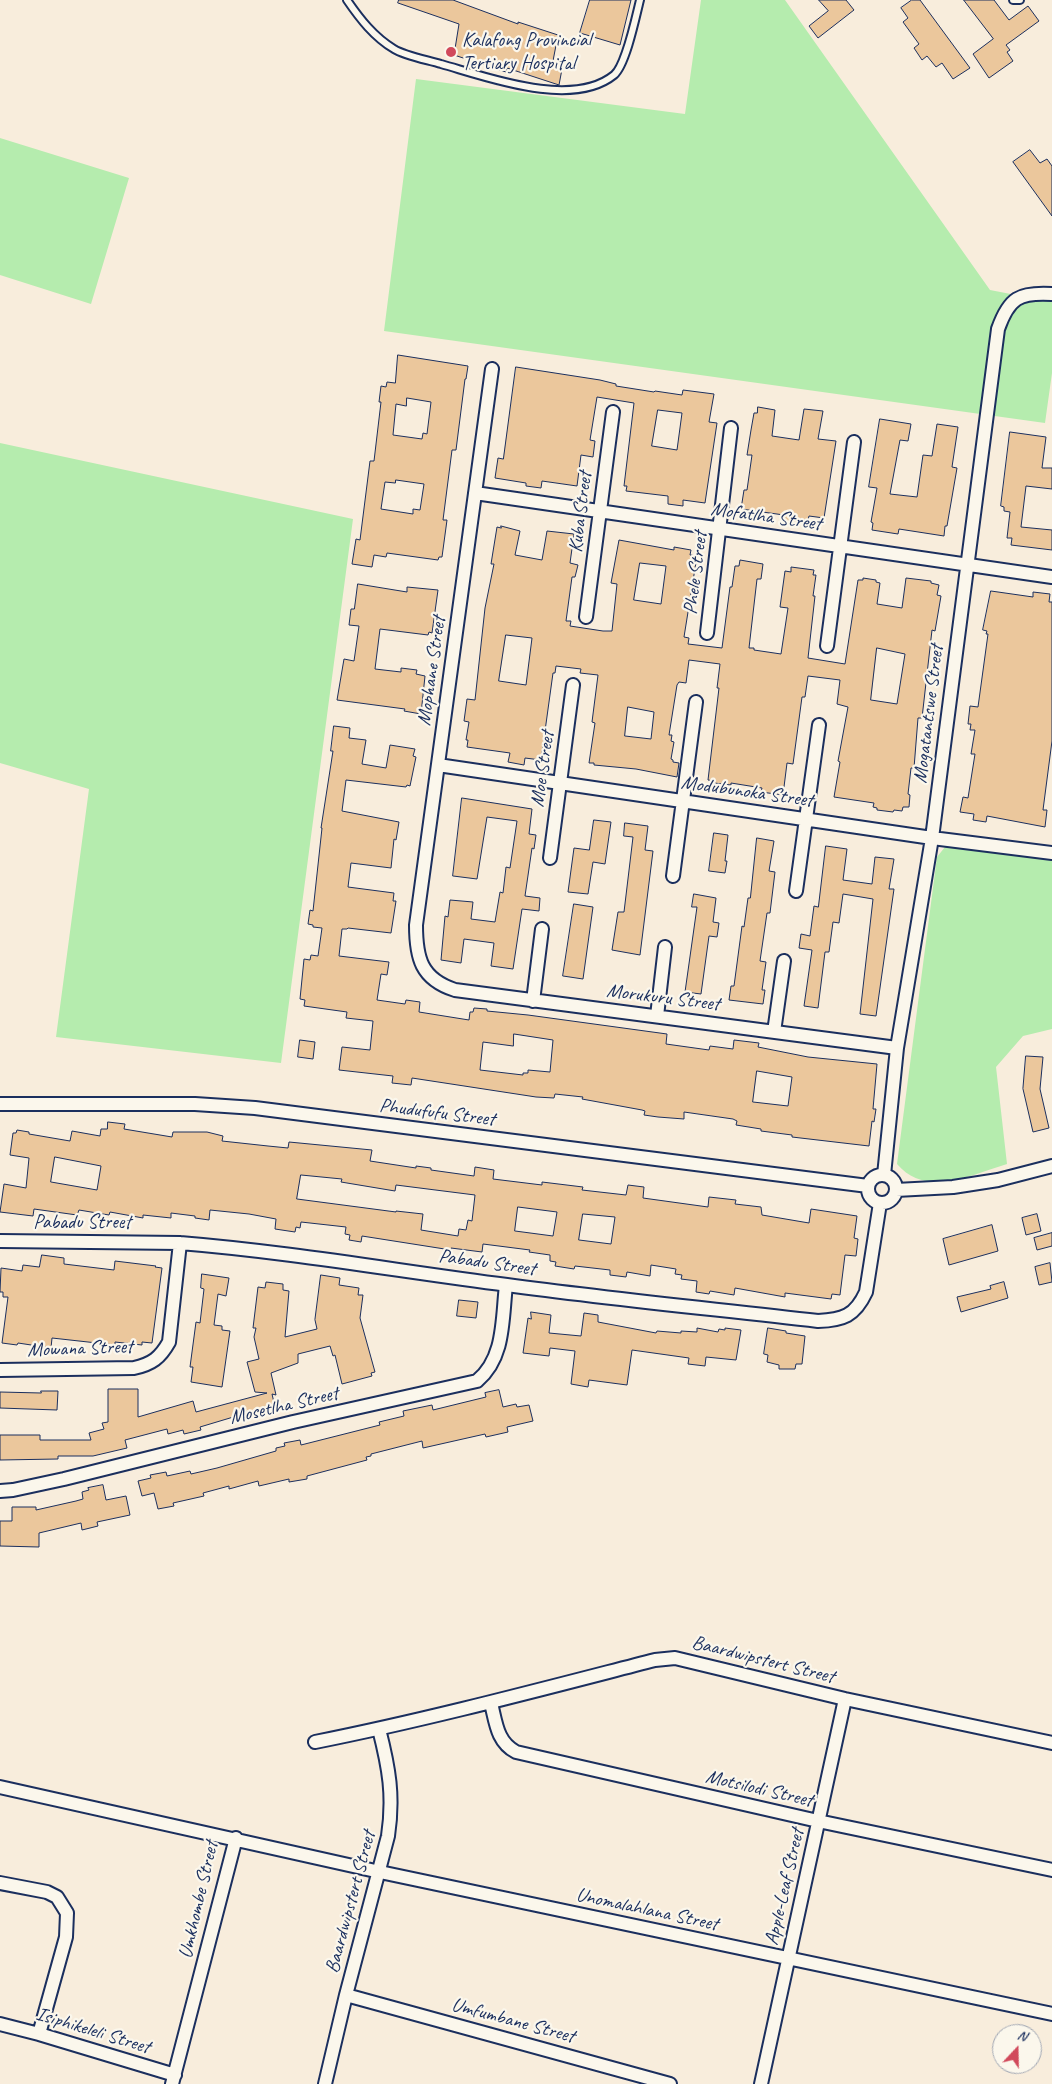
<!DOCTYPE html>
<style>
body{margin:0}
#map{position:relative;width:1052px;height:2084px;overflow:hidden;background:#f8eddc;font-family:Caveat,sans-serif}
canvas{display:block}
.north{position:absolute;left:992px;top:2024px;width:50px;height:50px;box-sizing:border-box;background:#fbf7ec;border:1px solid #a1a7b3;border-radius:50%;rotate:21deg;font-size:14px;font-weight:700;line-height:20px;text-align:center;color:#1b2f5e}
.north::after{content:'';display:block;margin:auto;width:18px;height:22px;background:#d1495b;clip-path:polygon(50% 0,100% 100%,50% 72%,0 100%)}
</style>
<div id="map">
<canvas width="1052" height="2084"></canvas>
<div class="north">N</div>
</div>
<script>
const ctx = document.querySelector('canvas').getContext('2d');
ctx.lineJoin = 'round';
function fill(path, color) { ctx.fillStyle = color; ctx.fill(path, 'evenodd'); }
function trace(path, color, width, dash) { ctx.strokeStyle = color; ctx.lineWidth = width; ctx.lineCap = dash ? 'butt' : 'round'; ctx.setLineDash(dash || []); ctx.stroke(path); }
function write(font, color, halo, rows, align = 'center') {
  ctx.font = font + ' Caveat,sans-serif'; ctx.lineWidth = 4.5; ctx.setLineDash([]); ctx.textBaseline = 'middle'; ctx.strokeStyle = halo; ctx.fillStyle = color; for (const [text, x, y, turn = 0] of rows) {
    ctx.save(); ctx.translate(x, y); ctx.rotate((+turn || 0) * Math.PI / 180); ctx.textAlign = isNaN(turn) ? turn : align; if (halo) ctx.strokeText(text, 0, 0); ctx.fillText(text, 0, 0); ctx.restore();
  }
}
const green = new Path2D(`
 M701 0H785L990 290 1052 302V373L1045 423 384 331 416 79 685 114Z
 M0 138 129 178 91 304 0 275Z
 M0 443 353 519 281 1063 56 1037 89 789 0 763Z
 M961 844 1052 855V1029L1023 1036 996 1067 1007 1164C971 1175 926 1198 897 1164L937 857 945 847Z`);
const building = new Path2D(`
 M399 0H453L518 24V22L558 35 552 66 562 69 559 85 507 68 506 72 454 55 459 24 398 3Z
 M590 0H631L620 45 580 33Z
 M819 0H846L854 10 818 38 809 26 828 11Z
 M912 0H920L970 68 953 79 942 63 936 67 927 56 922 60 914 48 919 44 903 22 908 18 901 8Z
 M964 0H994L1009 20 1028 6 1039 21 1006 45 1010 50 1007 52 1013 61 989 78 973 54 993 39Z
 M1030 150 1040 163 1047 159 1052 166V216L1013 162Z
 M398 355 468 366 466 379H465L456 450H452L443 520H447L442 557H439L438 560 387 553 386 557 374 555 372 567 352 564 356 539 360 540 370 461H374L381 402H379L381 386 386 387 387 382 395 383ZM407 398 431 402 427 434 423 433 422 439 393 435 396 404 406 406ZM396 480 424 484 420 510 413 509V514L381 509 385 482 395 483Z
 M516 367 600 380 616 384V386L654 392 655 391 682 395 683 390 714 394 709 422 717 423 705 503 683 500V506L668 504V496L626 491 627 486H624L634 403 597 397 590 440 595 441 593 457 581 455 577 486 542 481 541 488 526 486V483L495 478 498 458 503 459ZM658 410 682 413 677 450 652 446Z
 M758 407 775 410 772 436 799 440 804 409 823 411 818 439 836 441 824 518 809 516 808 520 797 519 796 526 783 524 784 515 741 509 744 490H747L752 455H747L751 430 754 413H757Z
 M880 419 911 424 908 441 900 440 890 494 917 497 923 455 932 456 937 424 958 427 952 467 957 468 947 526H945L944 536 899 529 898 534 872 530 873 523 871 522 877 488 869 487Z
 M1010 432 1046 437 1042 468H1052V489L1026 486 1021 527 1052 530V550L1011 545 1012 538H1007L1010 512 1004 511V507L1001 506Z
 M501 526 520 531 515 555 542 560 547 531 574 534 570 563 578 565 575 577H572L566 621H571L570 626 603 631H612L617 584 611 583 619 540 674 550V547L691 550 690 555 697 556 684 637 689 638 688 644 722 648 730 587H732L735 566H739L740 560 763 564 761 579H757L749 648H754V650L781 654 788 608 780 607 785 571 791 572V567L814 570 813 575H816L813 596H815L808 658 845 664 858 580H863V578L876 580V582L880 583 877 604 902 608 906 578 931 581V583L939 585 937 595 941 596 935 631 932 630 922 718H918L914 768H911L908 794 910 795 909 807H903L902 811 894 810 893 812 877 810V808L873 807 874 803 834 797 840 762 838 761 848 707 837 704 840 680 808 676 805 697H802L793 764 787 763 783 795 761 792 762 788 731 783V785L714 783V781L708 780 719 688H717L720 664 689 660 686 683 679 682 677 685 669 735H672L671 741 674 742 671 759 673 760V762L679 763 677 777 636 769 594 765V763H589L595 723 592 722 598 675 580 673 581 669 556 666 555 673H553L541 760 525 758 524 765 508 762 510 753 467 747 468 740H466L469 722 464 721 467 699 475 700 485 608 494 564H491L497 527 501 528ZM640 563 666 566 661 604 634 600ZM506 635 532 638 526 685 499 681ZM877 648 905 654 897 704 871 700ZM628 707 654 712 651 739 625 736Z
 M358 584 407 592V587L438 590 432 633 429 632 428 635 380 629 375 669 401 672V668L417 670 416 674 425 676 421 714 404 711 405 709 337 700 344 659 354 661 359 626 349 625 351 609H354Z
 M991 591 1033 597V592L1050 594 1049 602H1052V741L1043 810H1047L1045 827 987 816 986 822 973 820 974 814 960 812 963 797 968 798 975 754H971L975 730H970L971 724H968L970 706 978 707 988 634H986L987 631 983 630Z
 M334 726 350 728 349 738 366 740 362 764 386 768 390 745 415 749 413 756 416 757 410 786 407 785 406 787 346 780 342 811 399 822 396 840 394 839 391 868 351 863 348 887 394 893 393 901H396L391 933 348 928 347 929H342L339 956 389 962 387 975 381 974 377 1000 405 1004 406 1000 420 1002 419 1012 469 1020 470 1012H473L474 1008 487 1009V1011L528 1015 667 1034 666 1044 709 1050 710 1046 733 1049 734 1040 759 1043 758 1047 808 1057 877 1064 873 1109H876L874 1122 872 1121 869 1146 792 1137V1135L761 1131V1129L736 1125 737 1121 733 1119 684 1112V1119L658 1117 644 1115 645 1111 642 1110 582 1099 583 1097 555 1094 554 1098 536 1097 412 1078 411 1085 392 1083 393 1076 339 1070 342 1047 370 1050 373 1021 346 1018 347 1012 304 1006 305 1000 300 999 304 959 310 960 311 955 318 956 322 928 313 927V925L308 924 310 910 313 911 322 828H321L333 751H331ZM514 1034 553 1040 550 1072 528 1070V1073H523V1075L480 1070 483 1042 513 1046ZM757 1071 792 1077 788 1106 753 1102Z
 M462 798 532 809 529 834 536 835 534 849 532 848 525 896 540 898 539 911 522 909 513 969 491 966 494 943 464 939 461 963 441 960 445 916 448 917 450 900 473 902 471 919 495 922 500 892 503 893 506 867 510 868 517 821 487 817 477 879 453 876Z
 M594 820 611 822 605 864 593 862 588 894 568 892 574 848 589 850Z
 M625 823 648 826 645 850 653 851 640 955 612 950 618 912H624L633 837 624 836Z
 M714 833 728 835 725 861H727L725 873 709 871Z
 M757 838 774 841 769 871 775 872 770 913H767L760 961 766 962 762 990H765L763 1004 729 1000 731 986H734L742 926 744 927 748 898H750Z
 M826 846 847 849 843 880 872 884 875 857 894 859 889 889H894L876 1016 860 1014 873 899 843 894 839 923 833 922 829 952H825L818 1008 804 1006 812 950 799 948 801 934 810 936 814 906 818 907Z
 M694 894 716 898 713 922 719 923 717 937 709 936 701 994 685 992 697 907H692Z
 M574 904 593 907 583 979 563 976Z
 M300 1040 315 1042 313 1059 298 1057Z
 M1026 1056 1043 1057 1040 1089 1049 1128 1033 1132 1023 1089Z
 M108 1122 125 1124 124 1129 172 1137 173 1132H207L223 1136 222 1141 268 1146 288 1148 289 1142 372 1150 370 1161 416 1168V1166L431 1168V1170L474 1176 475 1167 494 1170 493 1179 542 1185V1182L583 1187 582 1190 626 1195 628 1185 644 1187 643 1198 708 1207 709 1197 736 1200 735 1204 761 1207 762 1215 809 1223 811 1209 857 1216 854 1238 858 1239 856 1256 845 1255 840 1295 832 1294 831 1299 785 1293V1297L735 1288 734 1295 710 1291 709 1294 696 1292 697 1281 681 1279 682 1275 675 1274 676 1269 651 1265 650 1276 627 1272 626 1277 610 1275V1270L575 1266 574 1269 555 1266 556 1262 550 1261V1255L529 1252 530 1250 483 1244 482 1252 451 1248V1250L362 1236 361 1242 349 1240 350 1235 345 1234 346 1227 301 1222 300 1228 296 1227 295 1232 275 1229 276 1219 249 1214 210 1210 209 1220 195 1218V1216L171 1213V1218L143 1215V1218L110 1212 109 1215 79 1210 77 1215 34 1209 33 1216 0 1212 4 1184 26 1188 29 1158 10 1155 13 1133H16L17 1130 29 1132V1134L70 1141 72 1131 100 1136 101 1129H107ZM55 1157 101 1166 97 1190 51 1182ZM301 1175 342 1179 341 1182 395 1191 396 1185 475 1195 472 1221 468 1220 466 1230 459 1229 458 1236 421 1230 423 1214 396 1211V1212L297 1199ZM518 1207 557 1212 553 1236 515 1231ZM583 1214 615 1217 611 1244 579 1240Z
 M1037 1214 1041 1231 1026 1235 1022 1218Z
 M992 1225 998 1251 949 1265 943 1239Z
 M1052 1233V1246L1037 1250 1034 1238Z
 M42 1255 64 1258V1264L114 1270 115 1261 156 1266 155 1267 162 1268 152 1343 142 1342V1345L115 1342V1345L52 1338 51 1348 18 1343 17 1345 2 1343 8 1297H3V1292H0L1 1268 22 1271 23 1265 39 1267Z
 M1050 1263 1052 1282 1039 1285 1035 1267Z
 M202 1274 229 1278 226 1296 218 1294 214 1325 222 1326V1330L230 1331 222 1387 191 1382 193 1367H190L196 1322 200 1323 204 1289 201 1288Z
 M321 1275 340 1278 339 1285 359 1288 358 1295H363L360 1318 375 1372 371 1373 372 1376 342 1384 335 1355 333 1356 330 1346 298 1354V1363L271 1373 276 1395 272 1394 275 1407 230 1418 200 1427 201 1430 184 1434 183 1430 168 1434 167 1429 125 1440 127 1448 93 1456H58V1459L0 1460V1435H40V1440H91L89 1433 104 1429 102 1423 108 1422V1389H138V1417L193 1401 196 1412 267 1393 255 1392 247 1362 259 1359 254 1337 256 1328H253L258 1287 265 1288 266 1282 283 1284V1290L289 1291 285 1337 317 1329 315 1320Z
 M1004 1282 1008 1298 961 1312 957 1297 991 1289 990 1286Z
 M459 1300 478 1302 476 1318 457 1316Z
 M531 1312 551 1315 549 1333 581 1336 584 1313 598 1315V1322L656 1333 657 1331 681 1333V1331L697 1332V1328L718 1332 719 1329 725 1330V1328L741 1330 736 1360 706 1357 705 1366 688 1364 689 1358 632 1350 627 1385 589 1380 588 1387 571 1384 575 1351 550 1348 549 1356 523 1353 528 1318 531 1319Z
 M768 1328 786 1331V1333L805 1336 802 1364H796L795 1369H779V1365L767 1362 768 1355 764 1354Z
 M499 1390 503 1407 516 1404 517 1407 529 1405 533 1421 507 1427 508 1432 486 1437 485 1434 423 1448 422 1441 371 1454V1456L366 1457 367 1460 307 1476V1479L289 1482V1479L259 1486 258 1481 229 1489V1486L203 1493 204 1496 173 1503 174 1506 158 1509 154 1493 142 1496 138 1481 151 1478 150 1475 166 1472 167 1476 190 1471 191 1474 217 1468 276 1451V1448L285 1446 284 1443 300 1440 301 1445 380 1425 379 1422 404 1416 403 1411 432 1405 433 1410 486 1397 485 1393Z
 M41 1391H58L57 1410 0 1408V1392L41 1393Z
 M103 1485 106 1500 126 1496 130 1515 97 1522 98 1526 82 1530 81 1523 39 1533V1547L0 1546V1521H12V1507H36V1510L76 1501 83 1499 82 1492 89 1490 88 1488Z`);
const lane = new Path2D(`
 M347 0C360 19 374 37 394 49 405 56 428 60 441 64 487 77 572 109 614 75 626 65 636 16 640 0
 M1013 0H1020`);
const street = new Path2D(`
 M492 369 416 925C416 958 421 979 455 990L897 1048
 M475 493 1052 577
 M586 617 613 412
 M707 633 731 428
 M827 646 854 442
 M438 765 932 838 1052 853
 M550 858 573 685
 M673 876 696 702
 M796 891 819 725
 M533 1001 542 929
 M657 1016 665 947
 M774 1032 784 961
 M0 1104H195L255 1108 868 1186
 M868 1189a14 14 0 1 1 28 0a14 14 0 1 1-28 0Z
 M884 1175 897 1048 932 838 998 329C1009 298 1019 292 1052 294
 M896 1190 953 1187 998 1180 1052 1166
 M0 1241 180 1243C290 1252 398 1271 507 1285 610 1299 714 1309 818 1321 843 1320 855 1316 866 1292L880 1203
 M0 1370 134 1368C152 1364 160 1358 169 1342L180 1243
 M0 1491 13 1490 64 1479 293 1422 477 1381C505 1358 502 1319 506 1285
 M491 1703C496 1723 497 1742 516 1752L818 1821 1052 1870
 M315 1742C430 1719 542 1689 655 1660L675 1658 845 1699 1052 1743
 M0 1787 380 1872 1052 2014
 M0 1883 47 1892 57 1897 67 1913 66 1937 39 2034
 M346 1995 670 2084
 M0 2024 39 2034 175 2075
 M172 2084 236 1838
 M325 2084 346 1995 388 1836C394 1796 389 1768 379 1729
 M761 2084 845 1699`);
const markers = [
 [451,52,6,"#d1495b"]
];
const poiNames = [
 ["Kalafong Provincial",462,41],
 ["Tertiary Hospital",462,64]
];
const streetNames = [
 ["Kuba Street",581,512,-83],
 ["Mofatlha Street",766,517,8],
 ["Phele Street",696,573,-83],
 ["Mophane Street",432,671,-82],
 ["Mogatantswe Street",929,714,-83],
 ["Moe Street",543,769,-82],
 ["Modubunoka Street",747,792,8],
 ["Morukuru Street",663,998,7],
 ["Phudufufu Street",437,1113,7],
 ["Pabadu Street",82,1223],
 ["Pabadu Street",487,1263,8],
 ["Mowana Street",80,1349,-2],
 ["Mosetlha Street",284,1406,-13],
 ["Baardwipstert Street",763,1660,14],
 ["Motsilodi Street",759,1789,13],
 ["Apple-Leaf Street",785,1887,-77],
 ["Umkhombe Street",199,1900,-77],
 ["Baardwipstert Street",351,1902,-75],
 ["Unomalahlana Street",647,1910,12],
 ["Umfumbane Street",513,2021,15],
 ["Isiphikeleli Street",93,2031,17]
];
fill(green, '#b5ecae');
fill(building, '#ebc79c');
trace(building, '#1b2f5e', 1);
trace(lane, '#1b2f5e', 10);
trace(street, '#1b2f5e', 16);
trace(lane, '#fbf7ec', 6);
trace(street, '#fbf7ec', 12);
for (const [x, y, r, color] of markers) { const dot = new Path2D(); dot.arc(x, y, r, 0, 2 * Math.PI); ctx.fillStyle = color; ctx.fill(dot); trace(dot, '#fbf7ec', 2); }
write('20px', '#1b2f5e', '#fbf7ec', poiNames, 'left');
write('20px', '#1b2f5e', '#fbf7ec', streetNames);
</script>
